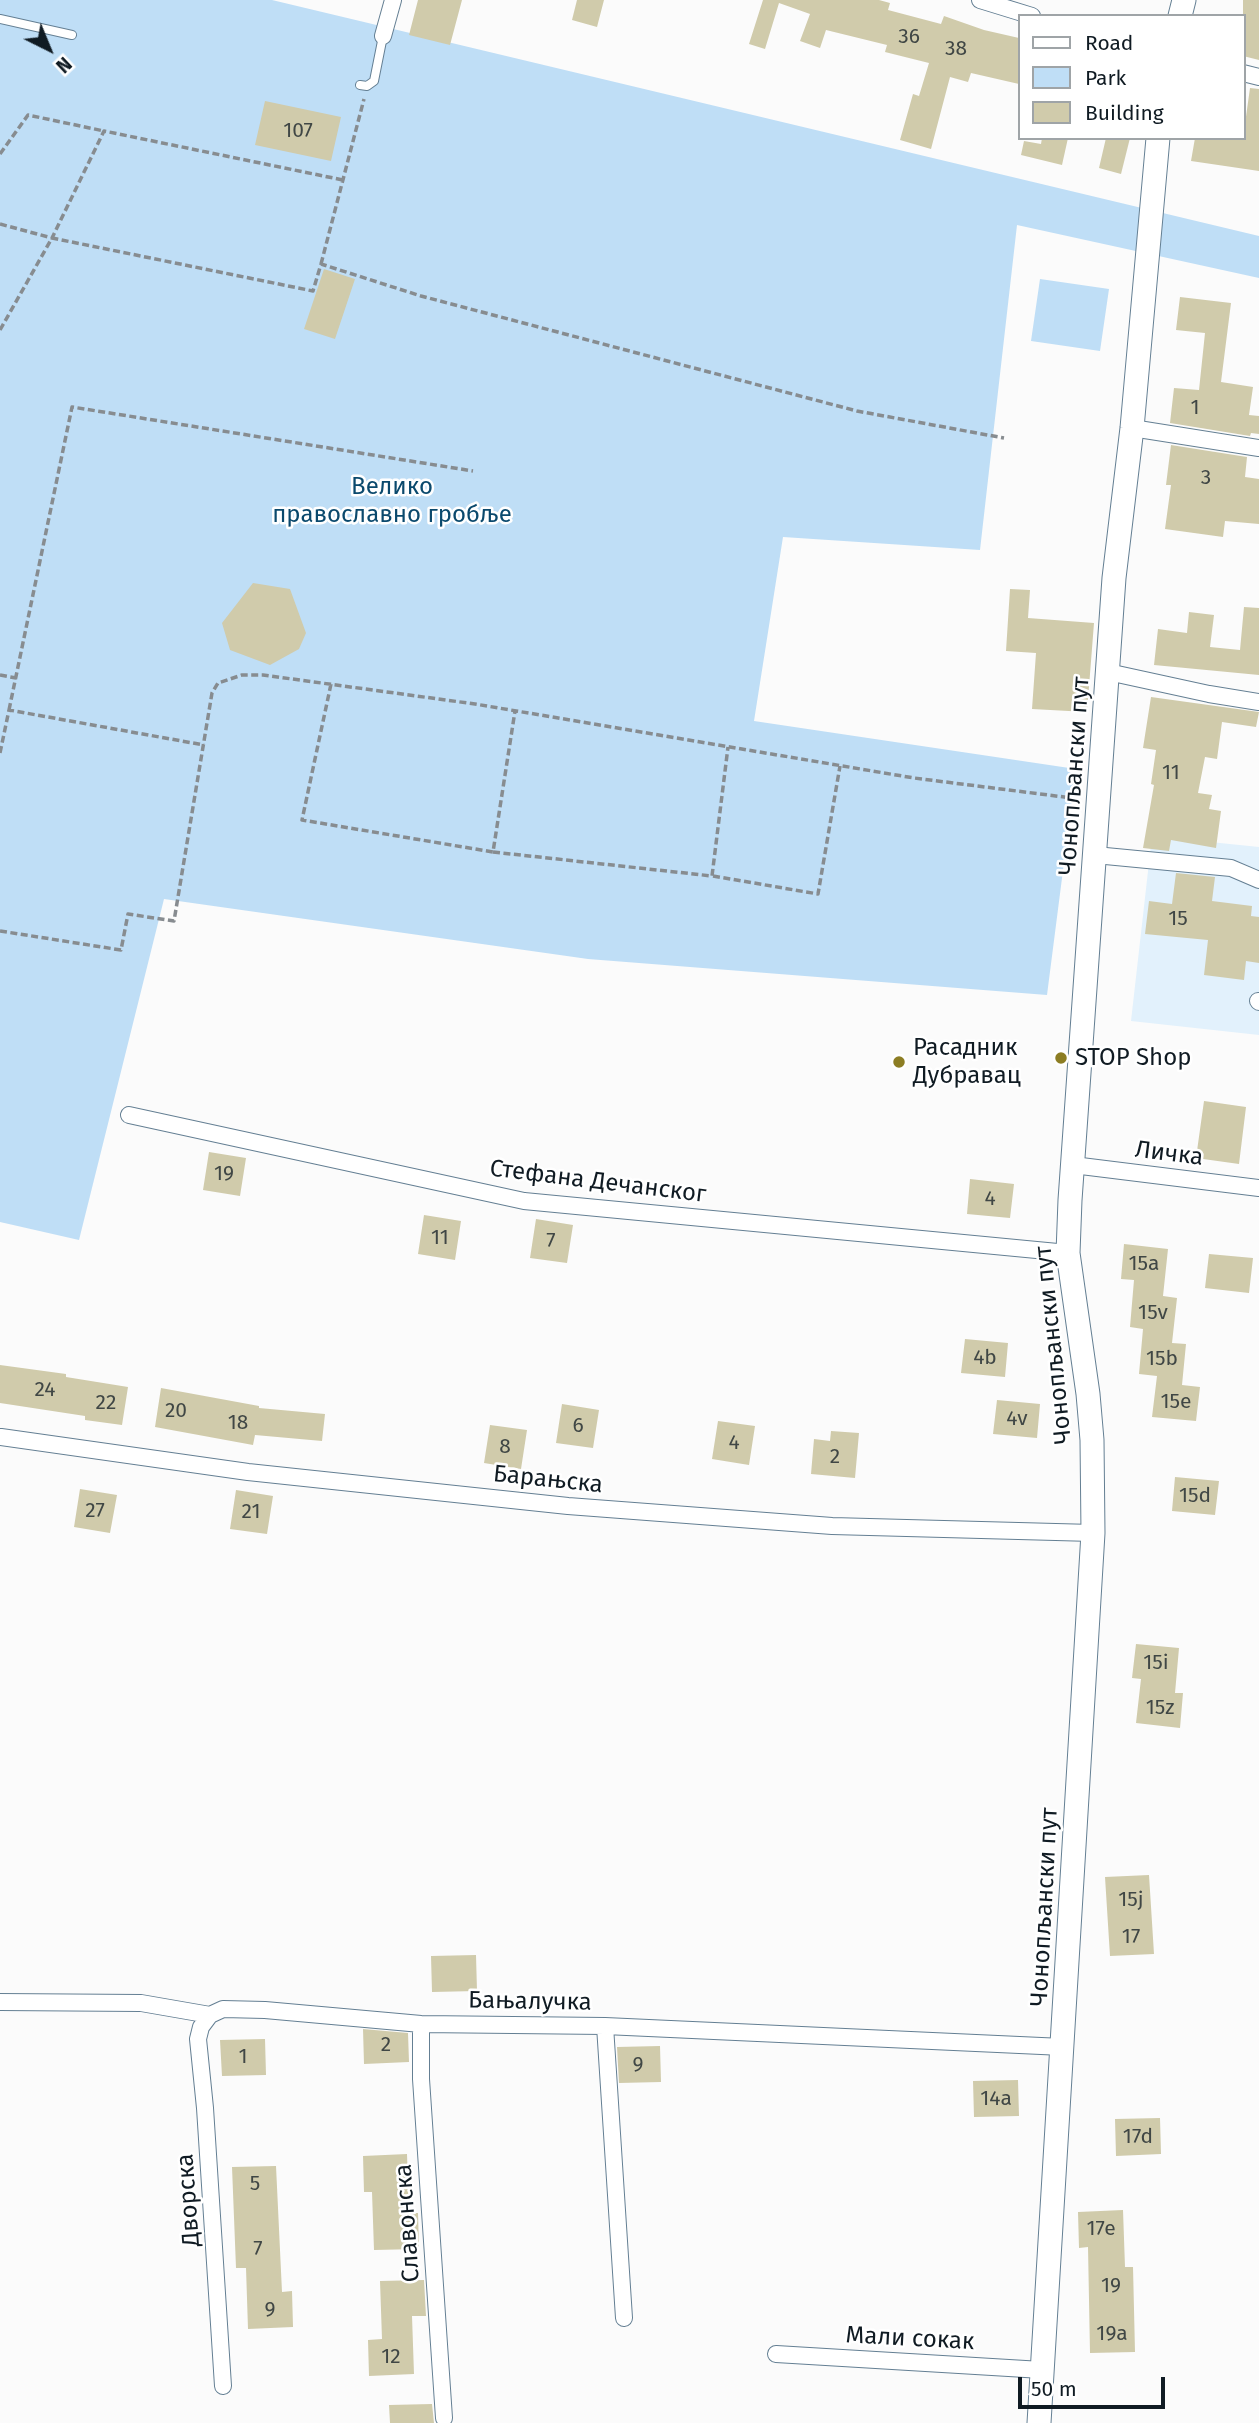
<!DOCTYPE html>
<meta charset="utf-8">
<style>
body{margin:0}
#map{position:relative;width:1259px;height:2423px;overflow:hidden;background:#fbfbfb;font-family:"Fira Sans",sans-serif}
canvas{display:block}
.legend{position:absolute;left:1018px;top:14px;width:228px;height:126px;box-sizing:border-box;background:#fff;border:2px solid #9fa4a7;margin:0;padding:9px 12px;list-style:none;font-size:21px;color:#101b23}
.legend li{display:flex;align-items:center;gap:14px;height:35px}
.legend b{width:35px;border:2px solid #9fa4a7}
.north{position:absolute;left:14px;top:14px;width:70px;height:70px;-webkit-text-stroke:5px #fff;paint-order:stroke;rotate:137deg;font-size:19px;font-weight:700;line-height:28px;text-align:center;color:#101b23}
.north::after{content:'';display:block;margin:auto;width:24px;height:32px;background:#101b23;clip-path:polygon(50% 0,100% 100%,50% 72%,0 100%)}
.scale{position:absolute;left:1018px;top:2377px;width:147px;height:32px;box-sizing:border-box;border:4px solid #101b23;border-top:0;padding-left:9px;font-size:21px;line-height:24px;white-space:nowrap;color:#101b23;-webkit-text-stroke:5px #fff;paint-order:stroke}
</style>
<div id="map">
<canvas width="1259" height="2423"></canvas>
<ul class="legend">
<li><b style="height:9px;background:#fff"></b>Road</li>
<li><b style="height:19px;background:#bfdef6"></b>Park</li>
<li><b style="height:19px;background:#d0cbab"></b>Building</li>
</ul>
<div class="north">N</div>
<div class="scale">50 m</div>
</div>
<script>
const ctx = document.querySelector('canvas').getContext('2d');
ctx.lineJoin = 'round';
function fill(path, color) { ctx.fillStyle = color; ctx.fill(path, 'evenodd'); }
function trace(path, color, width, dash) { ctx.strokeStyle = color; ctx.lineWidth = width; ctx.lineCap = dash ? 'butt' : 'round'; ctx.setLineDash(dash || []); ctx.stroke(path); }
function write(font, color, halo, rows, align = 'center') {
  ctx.font = font + ' "Fira Sans",sans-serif'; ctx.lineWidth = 5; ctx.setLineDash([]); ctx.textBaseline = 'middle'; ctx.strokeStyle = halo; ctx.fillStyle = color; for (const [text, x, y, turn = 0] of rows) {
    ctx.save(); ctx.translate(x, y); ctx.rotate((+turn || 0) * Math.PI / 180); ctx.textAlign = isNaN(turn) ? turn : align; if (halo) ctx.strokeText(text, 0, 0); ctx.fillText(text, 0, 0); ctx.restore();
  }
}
const built = new Path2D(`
 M1152 836 1259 847V1035L1131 1021Z`);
const green = new Path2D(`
 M0 0H272L1259 236V278L1017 225 980 550 783 537 754 721 1076 769 1047 995 588 959 164 899 79 1240 0 1222Z
 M1040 279 1109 289 1100 351 1031 341Z`);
const building = new Path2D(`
 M418 0H462L450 45 409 35Z
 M577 0H604L597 27 572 20Z
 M763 0H879L890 3 888 10 941 24 944 16 984 30 1019 38V84L971 73 968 82 950 77 931 149 900 140 913 94 919 96 929 63 885 52 887 45 826 30 820 48 800 41 810 14 779 3 765 49 749 44Z
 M1243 0H1259V60L1243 56Z
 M1250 88 1259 89V171L1191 161 1195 138H1243Z
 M265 101 341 117 331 161 255 145Z
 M1042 138H1068L1062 165 1021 155 1024 141 1041 144Z
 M1106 138H1130L1121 174 1099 168Z
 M324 269 355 279 335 339 304 329Z
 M1180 297 1231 303 1221 382 1253 387 1249 415 1259 416V434L1251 433 1250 436 1170 423 1174 388 1199 390 1205 333 1176 330Z
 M1171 445 1247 457 1245 477 1259 479V524L1225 521 1223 537 1165 529 1171 485H1166Z
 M253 583 290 589 306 633 299 649 270 665 230 650 222 623Z
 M1010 589 1030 590 1028 618 1094 623 1087 712 1032 709 1036 653 1006 651Z
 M1244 607 1259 608V675L1154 665 1158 629 1187 633 1189 612 1214 615 1210 647 1240 650Z
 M1151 697 1259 712 1256 727 1222 722 1217 759 1205 757 1198 793 1212 795 1209 809 1221 811 1216 848 1171 840 1169 851 1143 848 1154 785 1151 784 1156 750 1143 748Z
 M1176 873 1215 877 1212 901 1252 906 1251 916 1259 917V963L1246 961 1244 980 1204 975 1208 940 1145 934 1149 901 1172 904Z
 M1204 1101 1246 1107 1239 1164 1196 1158Z
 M209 1152 246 1158 240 1196 203 1190Z
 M970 1179 1014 1184 1010 1218 967 1214Z
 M424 1215 461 1221 455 1260 418 1254Z
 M536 1219 573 1225 567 1263 530 1258Z
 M1124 1244 1168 1249 1163 1296 1177 1298 1172 1343 1186 1344 1182 1385 1200 1387 1196 1421 1152 1417 1157 1376 1139 1374 1143 1329 1130 1327 1134 1280 1121 1279Z
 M1209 1254 1253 1258 1249 1293 1205 1288Z
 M965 1339 1008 1343 1005 1377 961 1373Z
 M0 1365 66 1374V1377L128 1387 122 1425 85 1420V1416L0 1403Z
 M161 1388 259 1406V1408L325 1414 322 1441 255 1435 253 1445 155 1427Z
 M997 1400 1040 1404 1037 1438 993 1434Z
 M562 1404 599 1410 593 1448 556 1443Z
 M718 1421 755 1426 749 1465 712 1459Z
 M490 1425 527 1430 521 1469 484 1463Z
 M831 1431 859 1433 855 1478 811 1474 814 1439 830 1441Z
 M1175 1477 1219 1481 1215 1515 1172 1511Z
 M80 1489 117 1495 110 1533 74 1527Z
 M236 1490 273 1496 267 1534 230 1529Z
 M1136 1644 1179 1648 1175 1693H1183L1180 1728 1136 1723 1141 1679 1132 1678Z
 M1149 1875 1154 1954 1110 1956 1105 1877Z
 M476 1955 477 1991 432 1992 431 1956Z
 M363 2029 408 2033 409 2062 364 2064Z
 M265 2039 266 2075 222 2076 220 2040Z
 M660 2046 661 2082 619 2083 617 2047Z
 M1018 2080 1019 2116 974 2117 973 2081Z
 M1160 2118 1161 2154 1116 2156 1115 2119Z
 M407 2154 409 2213H418L419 2249 374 2250 372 2192H364L363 2156Z
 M276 2166 282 2292 292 2291 293 2327 248 2329 246 2268H236L232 2167Z
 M1123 2210 1125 2267H1133L1135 2352 1090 2353 1088 2247 1079 2248 1078 2212Z
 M424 2280 426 2316H412L414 2374 369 2376 368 2340 382 2339 380 2281Z
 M432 2404 434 2423H390L389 2405Z`);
const path = new Path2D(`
 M0 154 28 115 104 131
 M0 224 52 238 104 131 343 180
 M321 264 364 99
 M0 330 52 238 313 291 321 264 421 296 857 411 1004 438
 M0 675 16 678
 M331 684 302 820 493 852 515 711
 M9 710 72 407 473 471
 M0 753 9 710 204 745
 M493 852 712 876 728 747
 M713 876 818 894 840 766
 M0 931 121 950 128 914 174 921 212 693 218 683 242 675H263L475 704 914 778 1080 799`);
const lane = new Path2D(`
 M0 19 72 35
 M360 85 367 86 374 81 383 36`);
const street = new Path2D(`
 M980 0 1032 16
 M383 36 393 0
 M1243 73 1259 77
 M1132 428 1259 448
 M1108 672 1209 694 1259 702
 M1095 855 1231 868 1259 880
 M1258 1001 1259 1002
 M129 1115 524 1201 1068 1253
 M1073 1165 1259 1188
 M1 1437 248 1472 568 1506 832 1526 1093 1533
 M0 2002 141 2003 210 2015 223 2009 265 2010 421 2024 605 2026 1063 2047
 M210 2015 201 2027 198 2039 205 2108 223 2386
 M421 2024V2079L444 2418
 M605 2026 624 2318
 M776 2354 1042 2370`);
const secondary = new Path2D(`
 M1180 16 1184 0
 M1039 2423 1093 1533 1092 1440 1088 1394 1068 1253 1070 1200 1114 578 1132 428 1158 138`);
const markers = [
 [1061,1058,7,"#8c7d23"],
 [899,1062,7,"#8c7d23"]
];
const numberNames = [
 ["36",909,37],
 ["38",956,49],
 ["107",298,131],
 ["1",1195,408],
 ["3",1206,478],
 ["11",1171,773],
 ["15",1178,919],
 ["19",224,1174],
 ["4",990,1199],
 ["11",440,1238],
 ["7",551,1241],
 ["15a",1144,1264],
 ["15v",1153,1313],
 ["4b",985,1358],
 ["15b",1162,1359],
 ["24",45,1390],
 ["15e",1176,1402],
 ["22",106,1403],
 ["20",176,1411],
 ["4v",1017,1419],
 ["18",238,1423],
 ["6",578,1426],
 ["4",734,1443],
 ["8",505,1447],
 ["2",835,1457],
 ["15d",1195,1496],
 ["27",95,1511],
 ["21",251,1512],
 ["15i",1156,1663],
 ["15z",1160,1708],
 ["15j",1131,1900],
 ["17",1131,1937],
 ["2",386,2045],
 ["1",243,2057],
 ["9",638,2065],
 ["14a",996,2099],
 ["17d",1138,2137],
 ["5",255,2184],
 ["17e",1101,2229],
 ["7",258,2249],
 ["19",1111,2286],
 ["9",270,2310],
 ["19a",1112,2334],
 ["12",391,2357]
];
const parkNames = [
 ["Велико",392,487],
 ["православно гробље",392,515]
];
const streetNames = [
 ["Чонопљански пут",1075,776,-86],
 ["Личка",1169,1154,7],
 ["Стефана Дечанског",598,1182,7],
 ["Чонопљански пут",1054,1345,-96],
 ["Барањска",548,1480,6],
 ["Чонопљански пут",1045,1907,-87],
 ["Бањалучка",530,2002,1],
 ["Дворска",189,2200,-94],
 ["Славонска",408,2223,-94],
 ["Мали сокак",910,2339,3]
];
const poiNames = [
 ["Расадник",913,1048],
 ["Дубравац",913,1076],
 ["STOP Shop",1075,1058]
];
fill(built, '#e2f1fc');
fill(green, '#bfdef6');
fill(building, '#d0cbab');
trace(lane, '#647f93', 10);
trace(street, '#647f93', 18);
trace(secondary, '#647f93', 25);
trace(path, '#878c90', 3.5, [7, 3.5]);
trace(lane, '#fff', 8);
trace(street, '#fff', 16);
trace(secondary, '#fff', 23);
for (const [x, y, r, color] of markers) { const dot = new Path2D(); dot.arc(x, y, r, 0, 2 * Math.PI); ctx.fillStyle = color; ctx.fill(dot); trace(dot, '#fff', 2.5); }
write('21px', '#404745', null, numberNames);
write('24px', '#0a496d', '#fff', parkNames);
write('24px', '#101b23', '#fff', streetNames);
write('24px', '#101b23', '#fff', poiNames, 'left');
</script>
